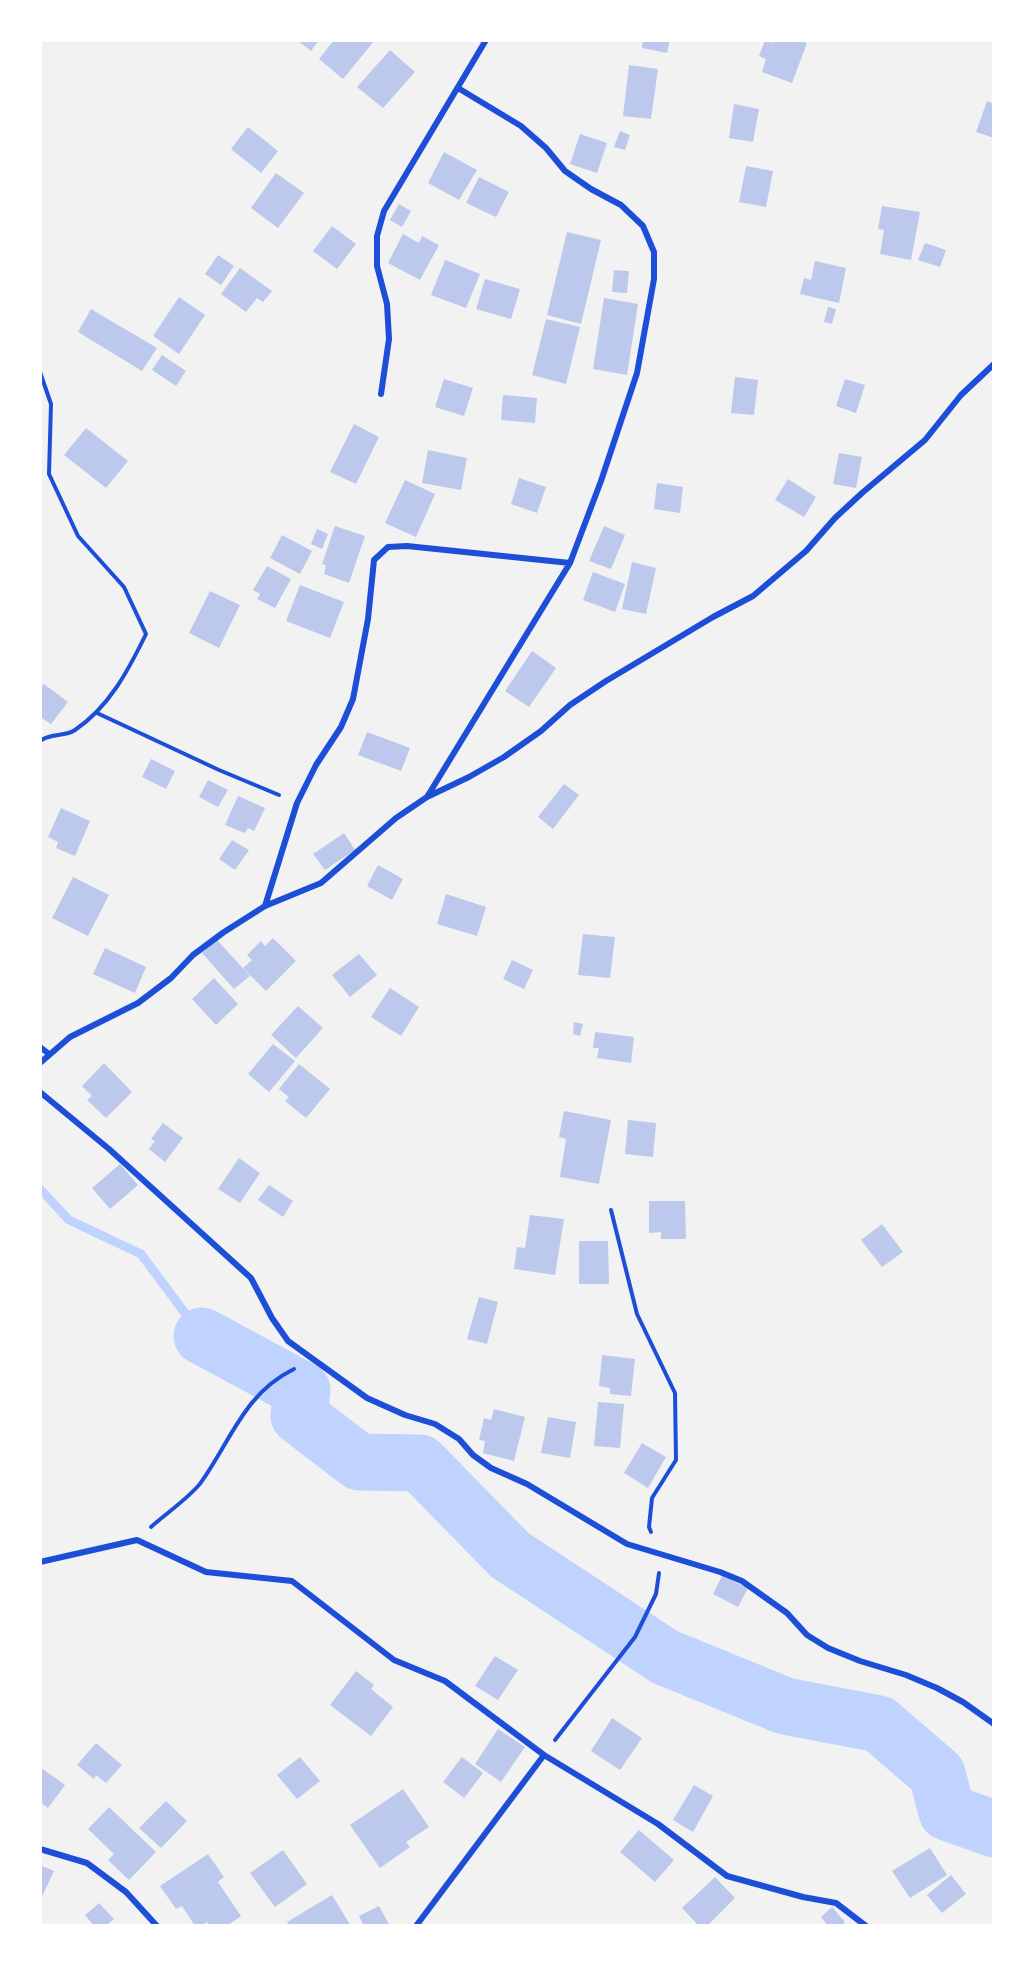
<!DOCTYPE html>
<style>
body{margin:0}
#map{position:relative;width:1034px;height:1966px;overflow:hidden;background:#f2f2f2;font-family:Signika,sans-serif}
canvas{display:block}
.frame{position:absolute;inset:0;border:42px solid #fff;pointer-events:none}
</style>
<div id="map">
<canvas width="1034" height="1966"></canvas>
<div class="frame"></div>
</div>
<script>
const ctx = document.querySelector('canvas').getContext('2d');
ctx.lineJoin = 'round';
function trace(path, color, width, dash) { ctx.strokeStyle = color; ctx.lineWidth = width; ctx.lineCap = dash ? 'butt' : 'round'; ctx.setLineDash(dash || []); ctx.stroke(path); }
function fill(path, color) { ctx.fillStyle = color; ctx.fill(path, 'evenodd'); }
const stream = new Path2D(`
 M40 1189 69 1220 141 1254 202 1336`);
const river = new Path2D(`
 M202 1336 302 1390 299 1416 359 1462 420 1463 510 1555 665 1657 785 1706 879 1724 937 1774 947 1812 994 1829`);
const building = new Path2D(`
 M297 40H319L311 51Z
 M334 40H375L343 79 319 59Z
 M643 40H670L667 53 642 48Z
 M765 40 772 43 773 40H799L807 43 792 83 762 72 766 59 759 56Z
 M390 50 415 72 383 108 357 87Z
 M629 65 658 69 651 119 623 116Z
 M987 101 994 104V138L976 132Z
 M734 104 759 109 753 142 729 138Z
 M248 127 278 151 261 173 231 149Z
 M620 131 630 135 625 150 614 147Z
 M580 134 607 143 597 173 570 164Z
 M444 152 477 170 459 200 428 183Z
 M746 166 773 171 766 207 739 202Z
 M276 173 304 193 278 228 251 208Z
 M479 177 509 192 496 217 466 203Z
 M399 204 411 211 402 227 390 220Z
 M882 206 920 212 911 260 880 254 884 230 878 229Z
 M332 226 356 244 337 269 313 251Z
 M567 232 601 240 581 324 547 315Z
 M403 234 419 243 422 236 439 245 420 280 388 263Z
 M925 243 946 250 940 267 918 260Z
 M218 255 234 266 221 285 205 274Z
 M445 260 480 274 466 308 431 295Z
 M815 261 846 268 839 303 800 294 804 278 811 280Z
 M240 268 272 291 263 302 257 298 246 312 221 294Z
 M614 270 629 271 627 293 612 292Z
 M485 279 520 289 511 319 476 309Z
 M179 297 205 315 179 354 153 336Z
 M604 298 638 304 627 375 593 369Z
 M828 307 836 309 832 324 824 322Z
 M91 309 157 348 142 371 78 332Z
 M546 319 580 327 566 384 532 375Z
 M162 355 186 371 176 386 152 370Z
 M735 377 758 380 754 415 731 413Z
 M444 379 473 388 464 416 435 407Z
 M845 379 865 385 856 413 836 406Z
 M503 395 537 398 535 423 501 420Z
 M354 424 379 437 356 484 330 472Z
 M86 428 128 461 106 488 64 455Z
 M428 450 467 458 461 490 422 483Z
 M839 453 862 457 856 488 833 484Z
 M519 478 546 487 537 513 511 504Z
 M788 479 816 497 804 517 775 500Z
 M405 480 435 494 416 537 385 523Z
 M657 483 683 487 680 513 654 509Z
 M335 526 365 536 349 583 324 574 326 565 322 564Z
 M604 526 625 535 611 569 589 561Z
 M317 529 328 534 322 549 311 544Z
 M282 535 312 551 300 574 270 558Z
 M632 562 656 568 646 614 622 609Z
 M267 566 291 579 275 608 257 599 260 594 253 590Z
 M593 572 625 584 615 612 583 600Z
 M300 585 344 602 330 638 286 621Z
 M210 591 240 605 219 648 189 633Z
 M532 651 556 668 529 707 505 691Z
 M44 684 68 702 51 724 40 717V688Z
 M367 732 410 748 401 771 358 755Z
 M151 759 175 771 166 789 142 777Z
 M208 780 228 790 218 807 199 797Z
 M564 784 579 795 553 829 538 817Z
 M238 796 265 808 254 831 248 828 245 833 225 825Z
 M61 808 90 821 75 856 56 848 58 842 48 837Z
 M344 833 355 850 325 870 313 854Z
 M232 840 249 850 235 870 219 859Z
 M378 865 403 879 392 900 367 886Z
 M73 877 109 895 88 936 52 918Z
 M446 894 486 907 477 936 437 924Z
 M583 934 615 937 610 978 578 975Z
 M273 938 296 961 266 991 243 968 252 960 247 955 261 941 265 946Z
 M217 940 250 976 234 989 202 953Z
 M105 948 146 967 135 993 93 974Z
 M359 954 377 975 350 997 332 975Z
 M512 960 533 970 524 989 503 979Z
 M214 978 238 1004 216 1025 192 999Z
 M390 988 419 1007 401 1036 371 1017Z
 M298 1006 323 1028 296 1058 271 1035Z
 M574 1022 583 1024 580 1036 573 1034Z
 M595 1032 634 1037 631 1063 597 1058 599 1048H593Z
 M273 1044 295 1061 269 1092 248 1074Z
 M104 1063 132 1092 106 1118 87 1100 92 1096 82 1086Z
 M299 1064 330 1089 306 1118 285 1101 289 1097 279 1089Z
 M564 1111 611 1120 599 1184 560 1177 566 1139 559 1137Z
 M628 1120 656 1123 653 1157 625 1154Z
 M163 1123 183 1138 165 1162 149 1149 155 1141 151 1139Z
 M239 1158 260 1173 240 1203 218 1189Z
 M120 1164 138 1185 110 1209 92 1188Z
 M269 1185 293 1201 283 1217 258 1200Z
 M649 1201H685L686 1239H661V1232L649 1233Z
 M530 1215 564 1219 555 1275 514 1269 517 1247 525 1248Z
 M882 1224 903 1252 882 1267 861 1240Z
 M579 1241H608L609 1284H579Z
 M479 1297 498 1302 487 1344 467 1339Z
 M602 1355 635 1359 631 1396 610 1394V1388L599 1386Z
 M598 1402 624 1404 620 1448 594 1446Z
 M494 1409 525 1417 514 1461 483 1453 485 1441 479 1440 484 1418 491 1420Z
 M548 1417 576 1422 570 1458 541 1453Z
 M642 1443 666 1457 648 1488 624 1473Z
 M722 1576 748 1588 738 1607 713 1594Z
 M495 1656 518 1670 498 1700 475 1686Z
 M356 1671 374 1685 371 1689 393 1707 371 1736 330 1705Z
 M612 1718 642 1738 620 1770 591 1751Z
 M498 1729 525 1747 501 1782 475 1764Z
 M96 1743 122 1765 106 1783 96 1775 94 1779 77 1765Z
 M300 1757 320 1781 297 1799 277 1775Z
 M462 1757 483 1773 464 1798 443 1782Z
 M40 1767 65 1785 48 1808 40 1802Z
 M694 1785 713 1796 693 1832 673 1820Z
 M403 1789 429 1827 406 1842 410 1847 380 1868 350 1825Z
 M166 1801 187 1821 161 1848 139 1828Z
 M109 1807 156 1852 129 1880 108 1860 114 1854 88 1829Z
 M639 1830 674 1860 655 1882 620 1852Z
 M930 1848 947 1875 910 1898 892 1871Z
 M283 1850 307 1884 275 1907 250 1873Z
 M208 1854 224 1877 218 1882 241 1916 227 1926H209L207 1922 201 1926H195L182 1906 176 1909 160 1886Z
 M40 1865 54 1871 40 1901Z
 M951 1875 966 1894 942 1913 927 1895Z
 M715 1877 735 1898 707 1926H699L682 1908Z
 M332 1895 351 1926H289L287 1922Z
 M99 1903 114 1919 106 1926H94L85 1915Z
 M379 1906 390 1926H364L359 1916Z
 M832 1907 845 1922 842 1926H828L821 1917Z`);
const path = new Path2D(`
 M40 372 51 404 49 474 78 536 124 587 146 634C128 671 109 707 75 730 65 737 50 733 40 741
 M97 713 219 770 279 795
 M611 1210 637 1314 675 1393 676 1460 652 1498 649 1527 651 1532
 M151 1527C165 1514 192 1496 202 1481 232 1438 245 1393 294 1369
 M555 1740 635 1637 656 1594 659 1573`);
const minor = new Path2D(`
 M381 394 389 339 387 304 377 266V236L384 211 486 40
 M427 797 570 563 601 481 637 373 654 279V252L643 226 621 205 591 189 565 171 546 148 521 126 458 88
 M265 906 297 803 316 765 341 727 353 699 368 619 374 560 388 547 407 546 570 563
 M40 1047 49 1054
 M40 1063 70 1037 138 1003 171 978 193 955 224 932 265 906 321 883 396 818 427 797 469 777 504 757 541 731 570 705 606 681 713 617 753 596 806 551 835 518 862 493 925 440 961 395 994 364
 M40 1092 109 1149 251 1278 272 1318 288 1341 367 1398 405 1415 435 1424 459 1439 473 1455 491 1468 527 1484 627 1544 720 1572 742 1581 787 1613 807 1635 828 1648 860 1661 906 1675 937 1688 963 1702 994 1724
 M40 1562 137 1540 206 1572 292 1581 394 1660 445 1681 544 1755
 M40 1849 87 1863 126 1892 157 1926
 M416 1926 544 1755 658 1824 727 1876 803 1897 836 1903 866 1926`);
trace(stream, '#bfd3fe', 9);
trace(river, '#bfd3fe', 57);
fill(building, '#bdc9ec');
trace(path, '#1d4ed8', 4);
trace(minor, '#1d4ed8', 6);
</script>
